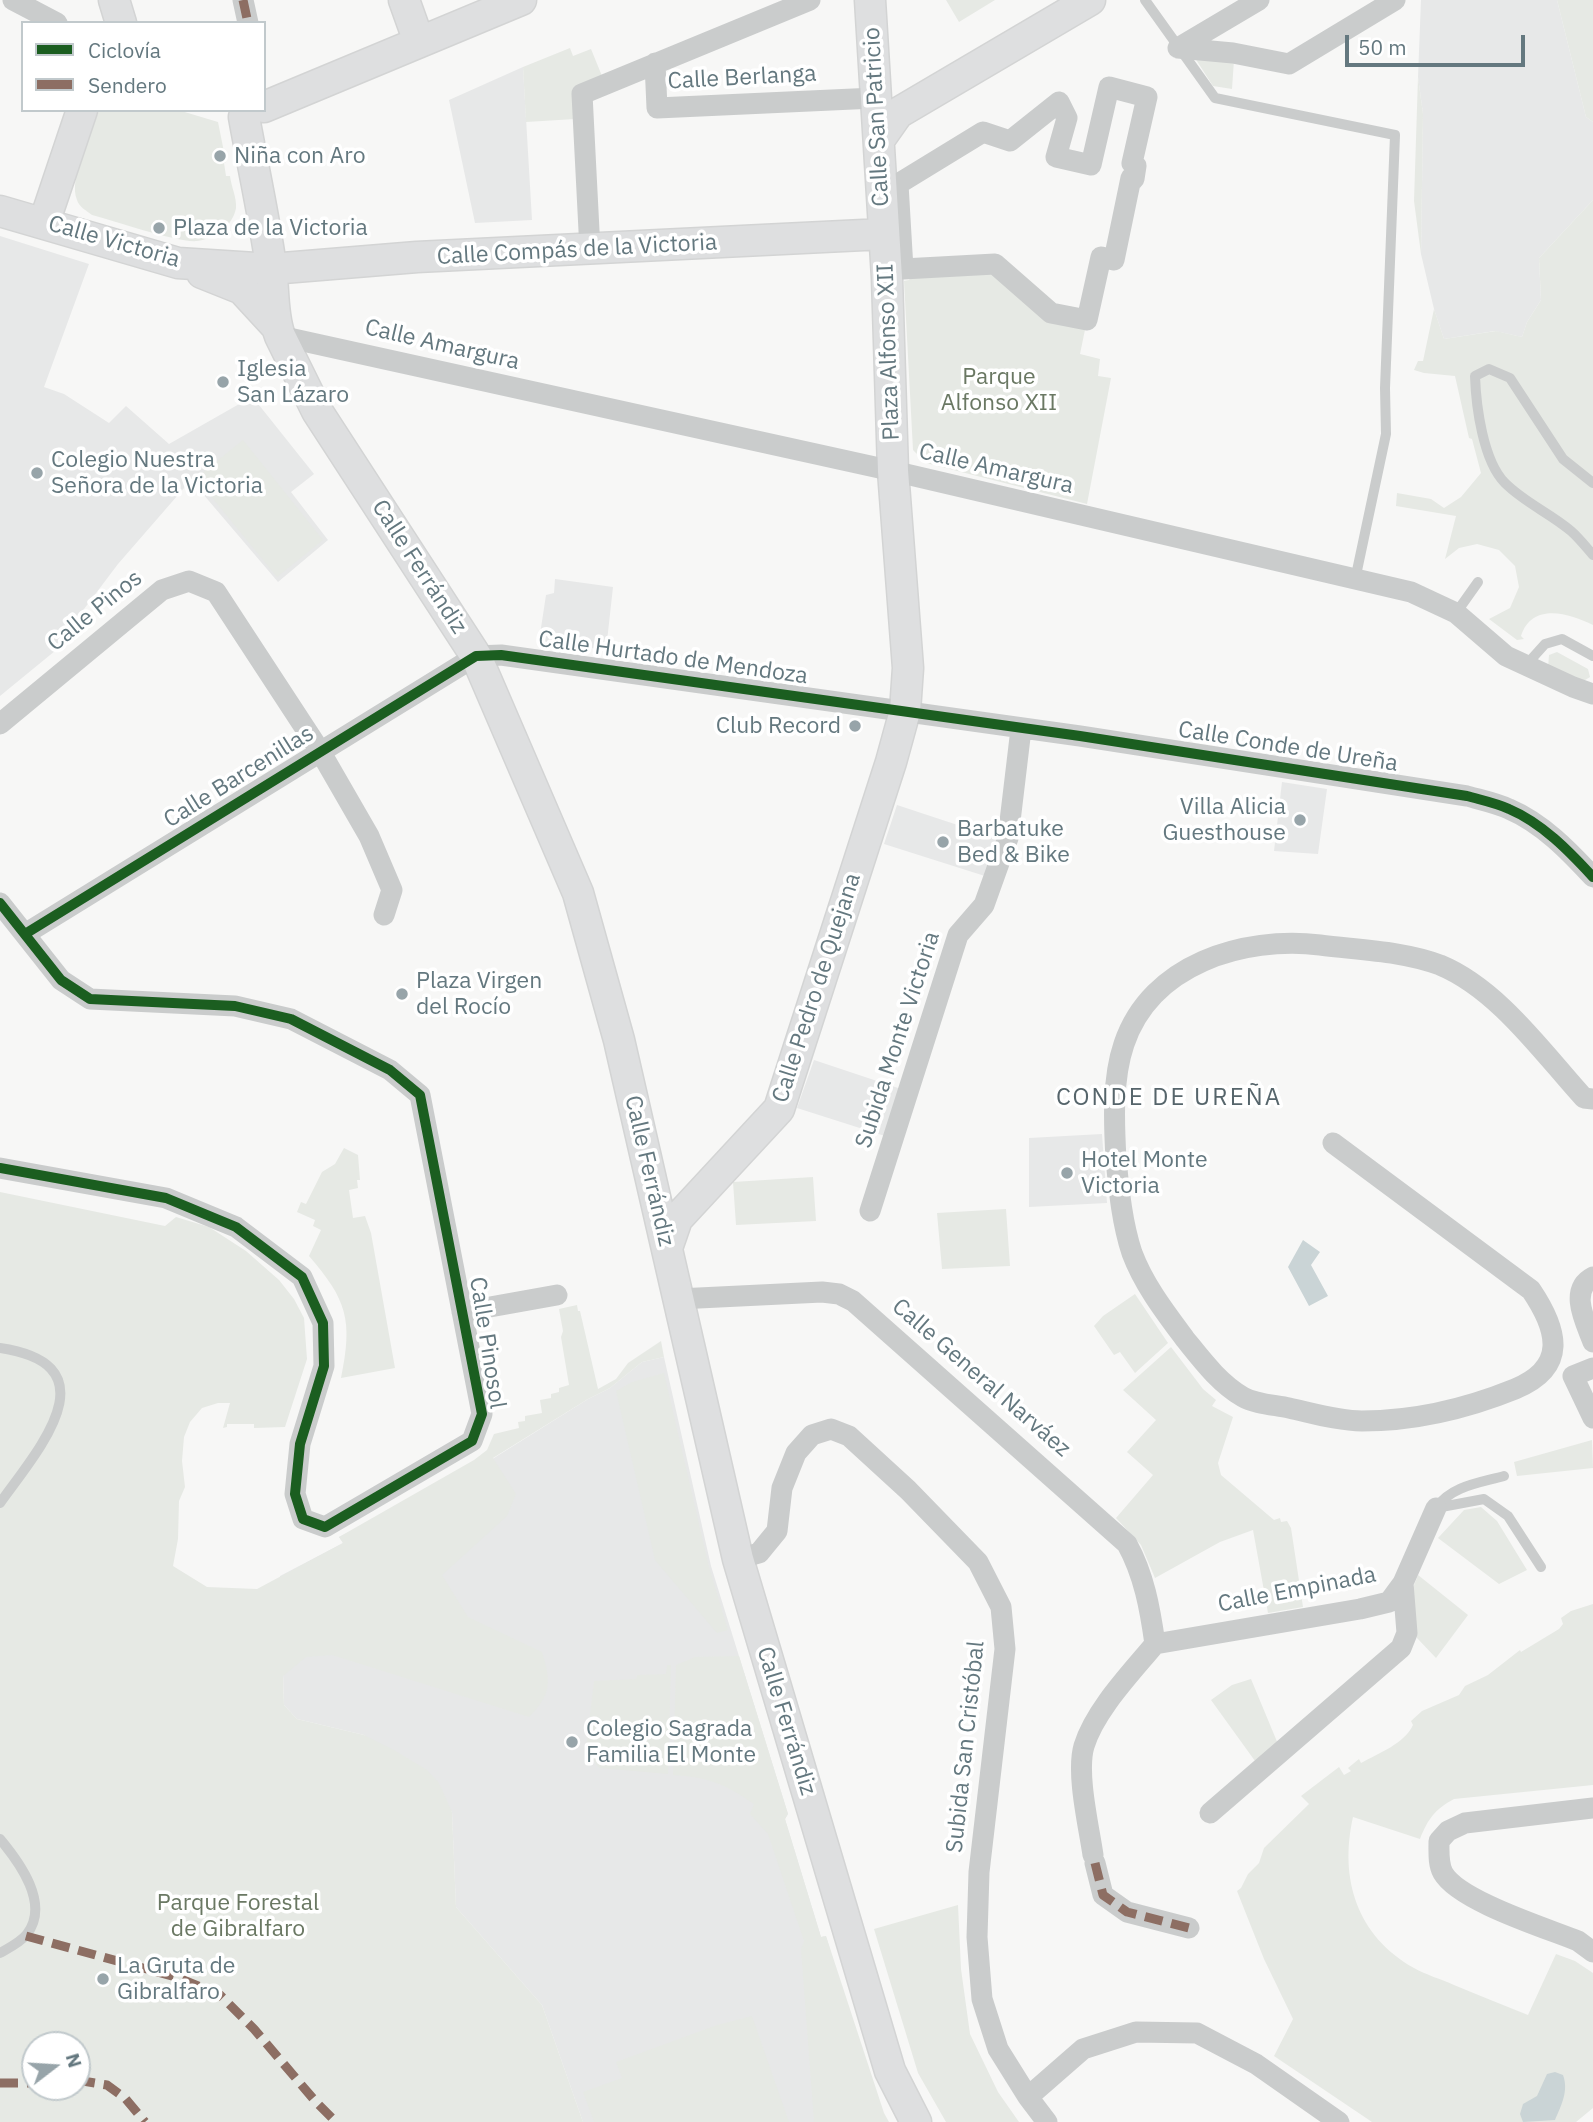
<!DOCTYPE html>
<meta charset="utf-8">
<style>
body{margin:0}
#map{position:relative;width:1593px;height:2122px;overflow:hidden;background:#f7f7f6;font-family:"IBM Plex Sans",sans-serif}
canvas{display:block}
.legend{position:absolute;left:21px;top:21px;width:245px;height:91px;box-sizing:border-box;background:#fff;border:2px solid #c1c9cc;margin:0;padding:9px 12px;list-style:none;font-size:21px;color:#64787f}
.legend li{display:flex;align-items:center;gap:14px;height:35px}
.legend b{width:35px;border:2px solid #c1c9cc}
.north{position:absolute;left:21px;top:2031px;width:70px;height:70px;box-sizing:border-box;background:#fff;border:2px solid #c1c9cc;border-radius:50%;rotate:73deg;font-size:19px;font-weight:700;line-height:28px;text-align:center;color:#64787f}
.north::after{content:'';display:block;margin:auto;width:24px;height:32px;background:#97a4a9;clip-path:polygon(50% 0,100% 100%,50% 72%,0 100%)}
.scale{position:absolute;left:1345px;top:35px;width:180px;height:32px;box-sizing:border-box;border:4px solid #64787f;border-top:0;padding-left:9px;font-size:21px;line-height:24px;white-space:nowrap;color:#64787f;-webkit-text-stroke:5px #fff;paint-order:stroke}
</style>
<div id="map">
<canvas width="1593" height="2122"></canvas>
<ul class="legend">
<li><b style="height:9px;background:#1b5e20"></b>Ciclovía</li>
<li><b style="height:9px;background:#8d6e63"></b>Sendero</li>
</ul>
<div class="north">N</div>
<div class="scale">50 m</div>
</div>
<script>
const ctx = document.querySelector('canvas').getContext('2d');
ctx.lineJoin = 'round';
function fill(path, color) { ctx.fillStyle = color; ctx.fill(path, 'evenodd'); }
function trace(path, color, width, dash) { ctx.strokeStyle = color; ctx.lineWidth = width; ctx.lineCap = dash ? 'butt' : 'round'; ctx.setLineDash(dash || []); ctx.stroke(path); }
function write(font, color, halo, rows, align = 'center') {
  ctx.font = font + ' "IBM Plex Sans",sans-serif'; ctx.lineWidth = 7; ctx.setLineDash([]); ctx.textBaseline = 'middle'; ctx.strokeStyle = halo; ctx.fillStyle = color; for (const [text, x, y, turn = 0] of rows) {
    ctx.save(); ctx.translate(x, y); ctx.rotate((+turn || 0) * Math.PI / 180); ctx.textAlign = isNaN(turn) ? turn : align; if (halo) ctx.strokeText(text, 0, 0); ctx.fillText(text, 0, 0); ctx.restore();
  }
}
const built = new Path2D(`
 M1421 0H1557L1586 117 1593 122V200L1539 258 1541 300 1527 322 1522 337 1495 331 1444 339 1434 309 1421 254 1423 114 1418 77Z
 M523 67 532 220 475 223 449 100Z
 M0 236 89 264 44 387 64 394 109 423 126 406 169 444 248 399 252 403 255 400 314 474 291 492 328 540 278 582 191 480 118 564 81 613 94 619 0 696Z
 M555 579 613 587 606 650 539 641 546 595 554 593Z
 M1282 782 1327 789 1318 854 1274 851Z
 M897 805 1003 840 988 877 884 844Z
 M814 1060 904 1090 888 1137 797 1108Z
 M1102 1134 1107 1203 1029 1207V1138Z
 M664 1357 711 1566 788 1814 785 1819 821 1937 826 1936 838 1976 812 1991 852 2122H583L542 2005 456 1907 452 1812 364 1735 297 1719 284 1705 280 1576 343 1543 339 1537 478 1468 588 1399 610 1388 642 1362Z`);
const green = new Path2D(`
 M946 0H995L959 22Z
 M1557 0H1593V122L1586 117Z
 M570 48 573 56 591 49 602 76 574 87 575 119 526 122 523 67Z
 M1195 58 1234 60 1232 89 1213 86Z
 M1418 77 1423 114 1421 254 1414 201Z
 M99 110H178L218 122 226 162 224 163 226 176H230C231 186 237 198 236 208 233 226 214 239 197 241 178 243 115 221 92 215 87 211 79 207 77 200 68 178 92 133 99 110Z
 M1593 200V625C1569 613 1532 602 1521 636L1524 639 1517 640 1489 619 1510 608 1519 587 1515 566 1499 550 1477 544 1459 548 1445 559 1456 516 1396 506 1397 493 1431 499 1444 508 1461 497 1481 473 1472 439 1469 438 1455 376 1424 373 1414 370 1418 361H1423L1434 309 1444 339 1496 331 1522 337 1527 322 1541 300 1539 258Z
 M995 264 1042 303 1087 320 1080 354 1100 359 1098 376 1111 378 1087 504 926 463 913 450 904 281 909 280 916 272Z
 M243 440 323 540 277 577 196 478Z
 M1557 652 1588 669 1590 677 1582 682 1548 668 1549 655Z
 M344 1148 358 1155 360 1180H357L358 1188 349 1190 353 1218 365 1216 371 1233 395 1368 341 1378C353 1320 347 1300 309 1256L321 1230 313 1226 315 1220 297 1212 301 1202 306 1204 322 1172 335 1164Z
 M813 1177 816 1221 736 1225 733 1182Z
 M0 1192 165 1226 176 1217 209 1227 246 1251 279 1280 294 1299 304 1318 307 1359 285 1427 254 1428V1424H227V1427L223 1428 230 1403H218L202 1408 190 1422 184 1437 182 1461 185 1487 179 1501 178 1539 173 1566 207 1587 257 1589 343 1543 339 1537 474 1460 487 1450 494 1434 519 1428 518 1422 525 1421V1416L542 1413 540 1400 551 1398V1394L559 1392V1388L569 1385 561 1337 563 1331 559 1309 577 1305 578 1311H580L598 1389 616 1379 628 1363 661 1341 664 1357 642 1362 610 1388 588 1399 493 1458 516 1494 507 1516 442 1575 468 1617 542 1652C551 1681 552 1694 529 1717L332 1655 306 1657 283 1676 284 1705 297 1719 364 1735 394 1750 427 1770 439 1783 452 1812 456 1907 542 2005 583 2122H0ZM35 2045H77V2087H35Z
 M1006 1209 1010 1266 942 1269 937 1213Z
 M1135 1294 1168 1343 1135 1373 1120 1352 1114 1355 1094 1326 1103 1316Z
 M1171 1347 1203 1389 1216 1400 1212 1406 1233 1417 1218 1463 1221 1475 1274 1520 1280 1518 1281 1522 1287 1521 1291 1528 1303 1607 1268 1613 1253 1530 1220 1542 1155 1578 1141 1545 1116 1518 1153 1475 1127 1452 1156 1420 1123 1390Z
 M664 1373 709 1567 728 1630 717 1633 655 1560 616 1391 632 1382Z
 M1592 1440 1593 1468 1517 1476 1514 1462Z
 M1481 1507 1497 1521 1527 1570 1499 1584 1438 1538 1464 1510Z
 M1418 1575 1468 1615 1436 1658 1417 1638 1412 1590Z
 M1593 1604V1785L1454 1799C1435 1809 1428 1819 1420 1839L1353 1817C1339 1879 1357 1936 1414 1968 1426 1975 1441 1979 1454 1985 1478 1995 1503 2005 1528 2015L1556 1954 1575 1961 1593 1973V2108L1576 2122H1372L1274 2056 1293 2019 1264 1959 1237 1891 1241 1888 1248 1874 1259 1863 1264 1848 1309 1804 1301 1796 1339 1767 1344 1775 1351 1771 1348 1768 1359 1759 1361 1763C1379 1753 1404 1744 1413 1725L1411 1721 1422 1711 1459 1695 1465 1686 1488 1675 1520 1650 1521 1652 1559 1629 1563 1624 1561 1618 1571 1611Z
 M739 1656 788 1814 785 1819 821 1937 826 1936 884 2113 889 2122H814L801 1949 804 1941 768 1834 750 1814 754 1804C725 1784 708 1777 673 1775L676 1665 695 1657Z
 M667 1665H671L668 1774 599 1768 586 1749 594 1681 636 1679 637 1675 666 1674Z
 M1251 1679 1278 1744 1255 1761 1211 1700 1232 1685Z
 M958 1905 961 1969 970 2034 998 2092 1019 2122H946L918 2073 874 1929Z
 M752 2016 789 2122H594L583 2092 622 2078 616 2062 717 2025Z`);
const water = new Path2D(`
 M1303 1240 1320 1252 1311 1265 1328 1296 1309 1306 1288 1267Z
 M1555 2072 1563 2075C1569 2091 1561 2106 1555 2120L1523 2122 1520 2114 1523 2104 1537 2096 1547 2074Z`);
const lane = new Path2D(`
 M1145 0 1215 98 1395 135 1385 388 1386 434 1355 580
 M1593 483 1563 459 1510 378 1489 369 1475 376C1476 406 1483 461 1505 483 1525 503 1550 513 1571 531 1579 538 1586 547 1593 555
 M1456 613 1478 582
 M1527 664 1545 644 1562 639 1593 656
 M0 1348C115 1365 37 1451 0 1503
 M1436 1508 1484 1499 1508 1516 1541 1567
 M1436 1508C1451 1486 1479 1483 1504 1476
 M0 1839C20 1863 50 1904 27 1934 21 1942 9 1948 0 1953`);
const street = new Path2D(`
 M13 0 57 23
 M243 0 248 23
 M1178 48 1233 53 1289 64 1395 0
 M1178 48 1259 0
 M655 63 657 108 875 98
 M1109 87 1147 97 1132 163 1136 166 1134 179 1131 178 1114 260 1101 257 1087 320 1051 313 995 264 903 269 898 184 983 132 1010 141 1059 102 1067 118 1056 157 1091 165Z
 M590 250 582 94 810 0
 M280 336 893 471 1411 592 1456 613 1506 656 1573 687 1593 694
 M0 724 162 590 189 581 216 592 320 751 369 836 392 890 384 915
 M0 903 61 980 90 999 235 1006 291 1019 390 1070 420 1095 482 1414 472 1441 325 1527 303 1519 295 1494 300 1444 324 1366 323 1323 302 1277 236 1227 166 1198 0 1168
 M25 934 476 656 501 655 1080 736 1467 796C1481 800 1496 803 1509 809 1542 823 1569 851 1593 877
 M1333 1143 1531 1290C1558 1330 1568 1367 1515 1389 1468 1408 1414 1421 1362 1421 1339 1421 1312 1413 1289 1408 1275 1405 1255 1404 1243 1397 1219 1383 1202 1360 1185 1339 1165 1312 1144 1285 1132 1253 1122 1223 1119 1190 1116 1159 1114 1123 1112 1079 1124 1044 1151 964 1243 936 1320 945 1359 950 1403 951 1440 965 1498 989 1543 1053 1584 1098L1593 1099
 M870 1211 958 935 984 905 1008 838 1021 729
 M1593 1277C1568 1290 1586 1323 1593 1342
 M678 1299 822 1292 839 1294 853 1301 1127 1544C1144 1575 1150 1608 1155 1644
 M462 1312 557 1295
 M1573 1376 1593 1418
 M1573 1376 1593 1368
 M738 1559 759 1553 777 1531 782 1488 796 1453 812 1435 831 1429 849 1436 908 1490 978 1562 1001 1607 1005 1649 979 1872 977 1937 982 1999 998 2049 1028 2097
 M1155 1644 1360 1609 1389 1602 1403 1583 1436 1508
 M1593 1808 1465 1823 1448 1831 1439 1841C1439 1852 1438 1864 1443 1873 1459 1901 1546 1928 1578 1941L1593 1952
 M1210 1813 1401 1648 1407 1633 1403 1583
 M1093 1855C1089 1827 1076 1773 1084 1746 1095 1710 1131 1673 1155 1644
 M1095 1863 1103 1895 1127 1912 1189 1928
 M1047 2122 1028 2097 1083 2049 1136 2032 1197 2033 1256 2064 1339 2122`);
const secondary = new Path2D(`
 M114 0 121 23
 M404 0 419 42
 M264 107 521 0
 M244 117C253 167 264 216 271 266 274 289 272 315 280 336L317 411 476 656 578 893 619 1040 738 1559 890 2071 916 2122
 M879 140 898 113 1090 0
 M0 211 178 263 271 269 417 257 884 234
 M44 223 82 110
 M202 273 242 289 277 327
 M667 1248 677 1219 779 1109 891 762 905 711 908 668 893 471 887 278 870 0`);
const quiet = new Path2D(`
 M243 0 248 23
 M1095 1863 1103 1895 1127 1912 1189 1928
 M26 1936 176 1977 220 1995 254 2029 316 2102 336 2122
 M77 2080 107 2085 125 2098 145 2122
 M0 2083H35`);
const cycleway = new Path2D(`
 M0 903 61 980 90 999 235 1006 291 1019 390 1070 420 1095 482 1414 472 1441 325 1527 303 1519 295 1494 300 1444 324 1366 323 1323 302 1277 236 1227 166 1198 0 1168
 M25 934 476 656 501 655 1080 736 1467 796C1481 800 1496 803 1509 809 1542 823 1569 851 1593 877`);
const markers = [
 [220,156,7,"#97a4a9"],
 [159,228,7,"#97a4a9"],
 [223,382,7,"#97a4a9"],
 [37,473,7,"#97a4a9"],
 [855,726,7,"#97a4a9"],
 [1300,820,7,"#97a4a9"],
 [943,842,7,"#97a4a9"],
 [402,994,7,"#97a4a9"],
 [1067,1173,7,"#97a4a9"],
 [572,1742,7,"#97a4a9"],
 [103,1979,7,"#97a4a9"]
];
const streetNames = [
 ["Calle Berlanga",742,78,-3],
 ["Calle San Patricio",877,117,-93],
 ["Calle Victoria",114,242,16],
 ["Calle Compás de la Victoria",577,250,-3],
 ["Calle Amargura",442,345,13],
 ["Plaza Alfonso XII",889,352,-92],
 ["Calle Amargura",996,469,13],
 ["Calle Ferrándiz",419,567,57],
 ["Calle Pinos",95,611,-39],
 ["Calle Hurtado de Mendoza",673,658,8],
 ["Calle Conde de Ureña",1288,747,9],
 ["Calle Barcenillas",239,777,-32],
 ["Calle Pedro de Quejana",817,988,-72],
 ["Subida Monte Victoria",898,1040,-72],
 ["Calle Ferrándiz",649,1171,77],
 ["Calle Pinosol",487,1343,81],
 ["Calle General Narváez",981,1378,41],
 ["Calle Empinada",1297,1590,-11],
 ["Calle Ferrándiz",786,1721,73],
 ["Subida San Cristóbal",966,1747,-84]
];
const poiNames = [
 ["Niña con Aro",234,156],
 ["Plaza de la Victoria",173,228],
 ["Iglesia",237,369],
 ["San Lázaro",237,395],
 ["Colegio Nuestra",51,460],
 ["Señora de la Victoria",51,486],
 ["Club Record",841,726,"right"],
 ["Villa Alicia",1286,807,"right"],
 ["Guesthouse",1286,833,"right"],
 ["Barbatuke",957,829],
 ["Bed & Bike",957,855],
 ["Plaza Virgen",416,981],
 ["del Rocío",416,1007],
 ["Hotel Monte",1081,1160],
 ["Victoria",1081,1186],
 ["Colegio Sagrada",586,1729],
 ["Familia El Monte",586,1755],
 ["La Gruta de",117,1966],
 ["Gibralfaro",117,1992]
];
const parkNames = [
 ["Parque",999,377],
 ["Alfonso XII",999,403],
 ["Parque Forestal",238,1903],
 ["de Gibralfaro",238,1929]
];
const neighbourhoodNames = [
 ["CONDE DE UREÑA",1169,1098]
];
fill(built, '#e7e8e8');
fill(green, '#e6e9e4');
fill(water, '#cad4d6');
trace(secondary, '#d3d4d4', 33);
trace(lane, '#cacccc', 10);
trace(street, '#cacccc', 21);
trace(secondary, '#dedfe0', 30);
trace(quiet, '#8d6e63', 9, [18, 9]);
trace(cycleway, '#1b5e20', 10);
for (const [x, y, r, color] of markers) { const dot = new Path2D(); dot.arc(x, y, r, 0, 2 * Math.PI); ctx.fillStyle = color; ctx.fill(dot); trace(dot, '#fff', 2.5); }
write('23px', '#64787f', '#fff', streetNames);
write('23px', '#64787f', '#fff', poiNames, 'left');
write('23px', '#6a7863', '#fff', parkNames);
ctx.letterSpacing = '2px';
write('24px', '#56656b', '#fff', neighbourhoodNames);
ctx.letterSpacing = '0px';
</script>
